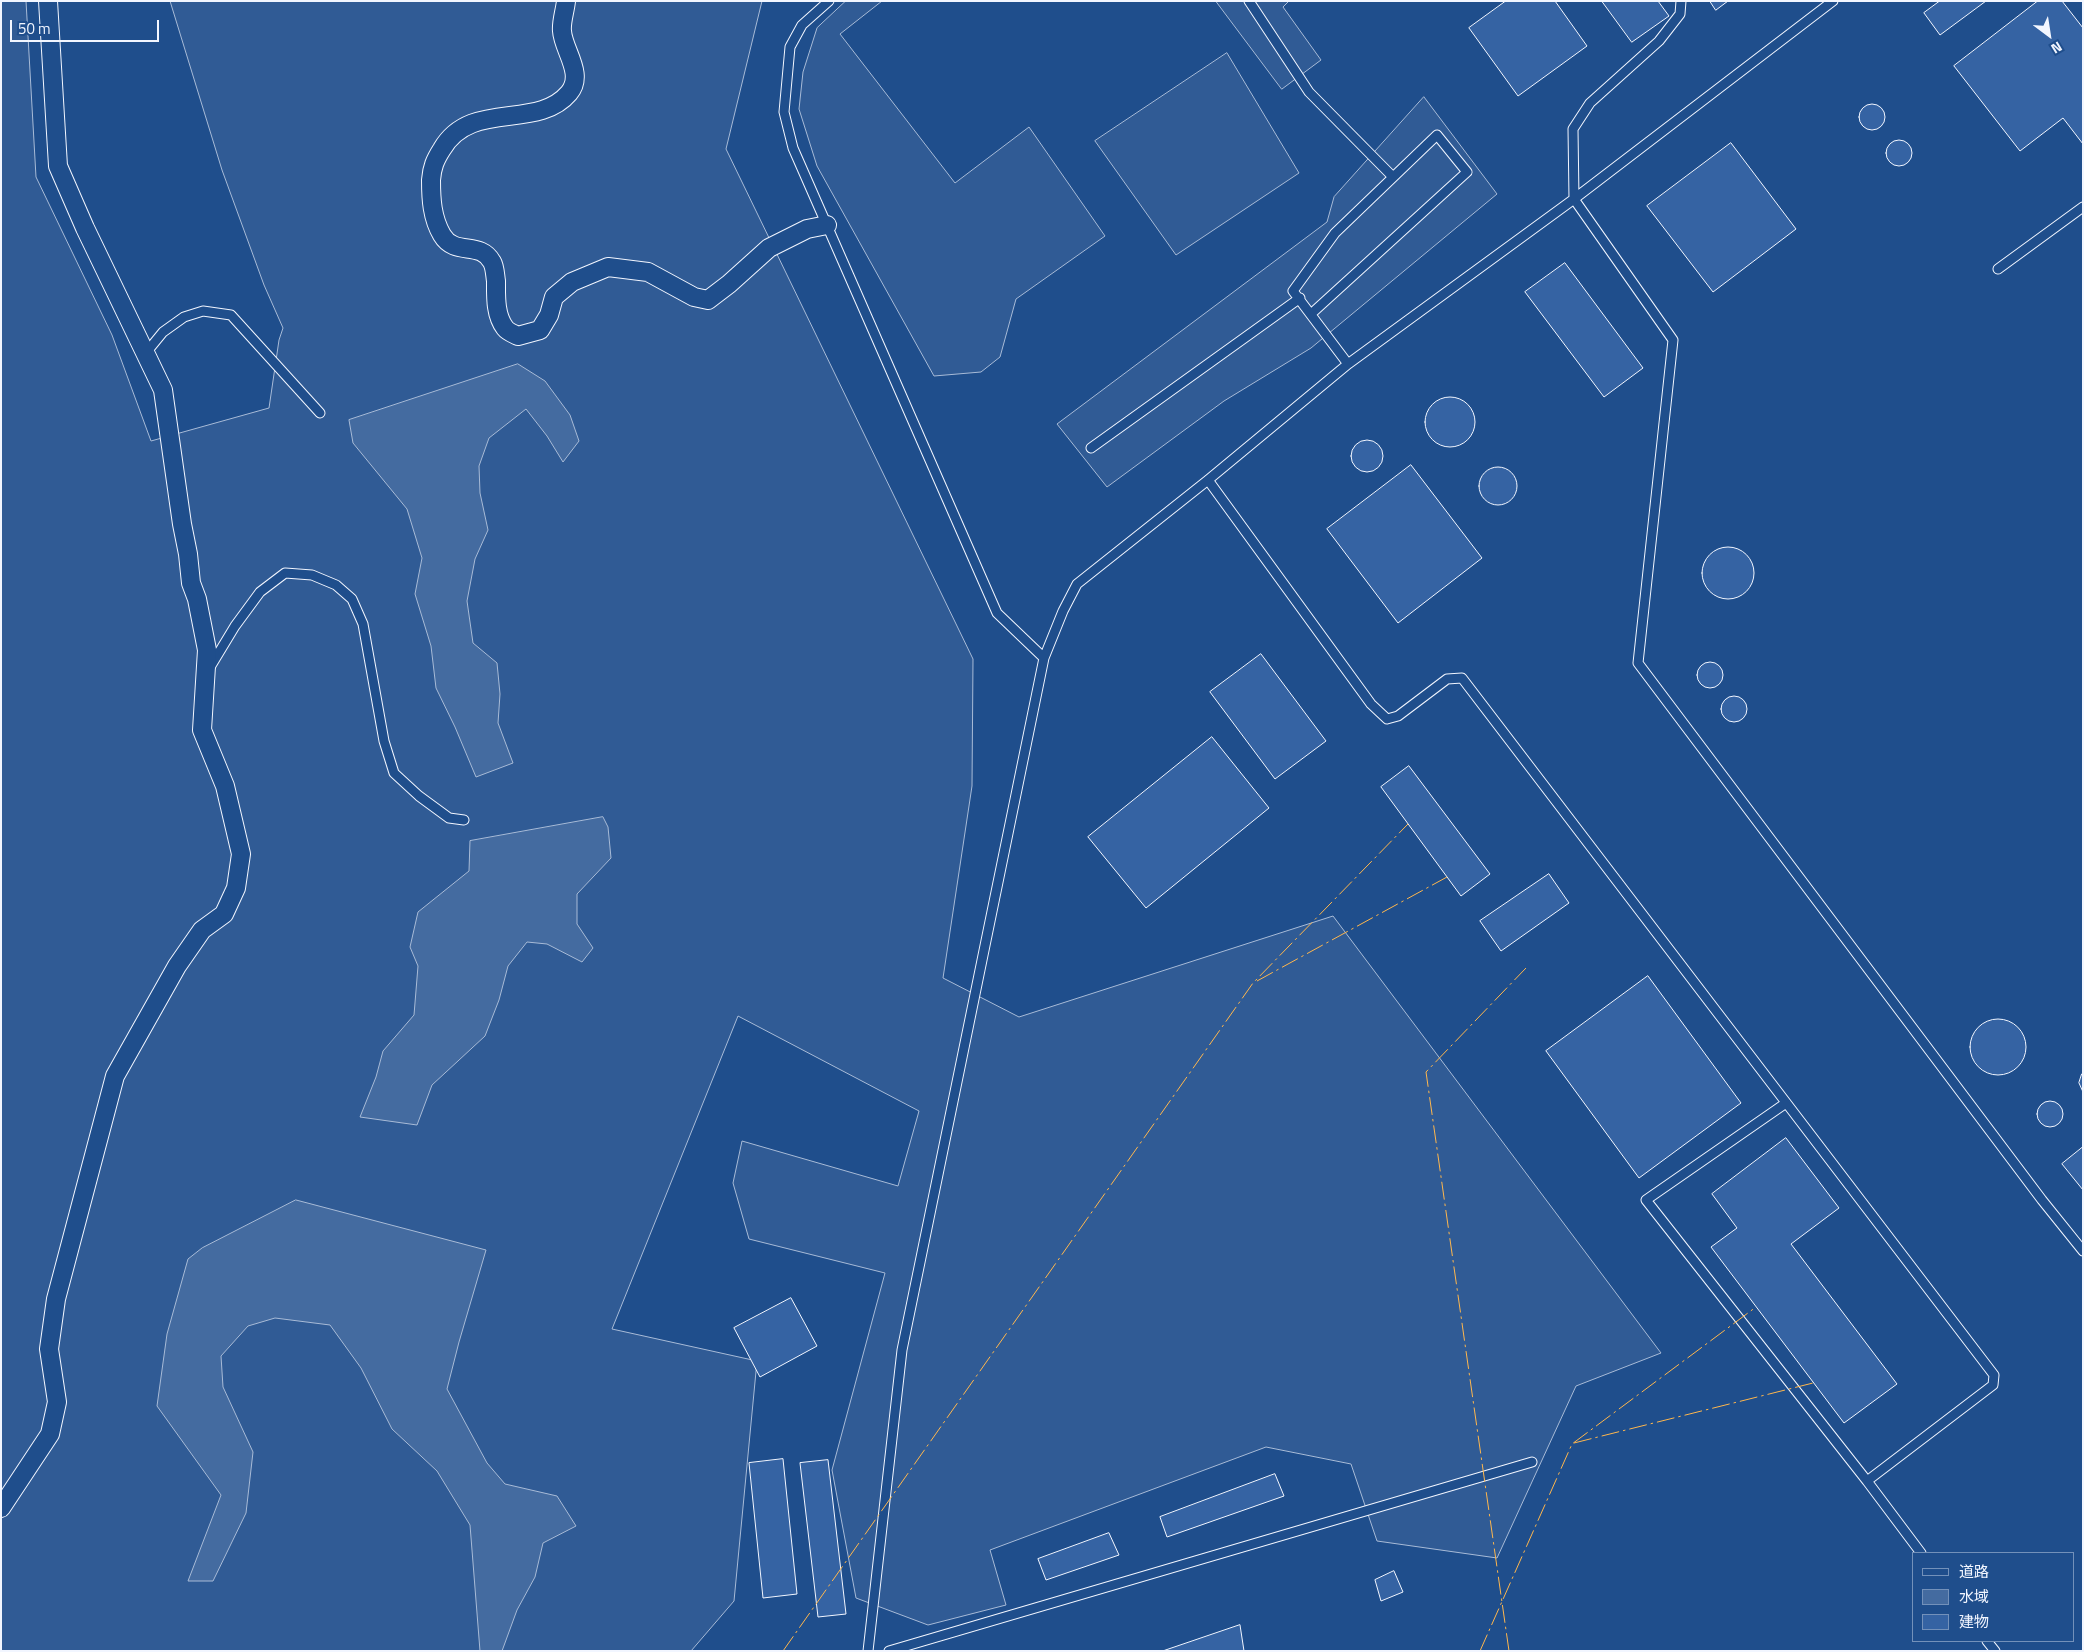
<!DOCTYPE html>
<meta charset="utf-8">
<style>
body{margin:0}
#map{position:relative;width:2084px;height:1652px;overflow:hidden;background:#1f4e8c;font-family:"Titillium Web","Noto Sans JP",sans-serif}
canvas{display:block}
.frame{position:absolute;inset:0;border:2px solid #f2f6ff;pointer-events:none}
.legend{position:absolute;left:1912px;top:1552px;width:162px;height:90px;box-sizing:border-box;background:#1f4e8c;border:1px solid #7391ba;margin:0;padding:6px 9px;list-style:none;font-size:15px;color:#f2f6ff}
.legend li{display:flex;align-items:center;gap:10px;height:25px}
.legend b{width:25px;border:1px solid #7391ba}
.north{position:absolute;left:2024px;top:10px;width:50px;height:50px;-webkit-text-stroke:4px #1f4e8c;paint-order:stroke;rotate:149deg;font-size:14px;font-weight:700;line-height:20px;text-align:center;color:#f2f6ff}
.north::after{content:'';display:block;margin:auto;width:18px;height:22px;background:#f2f6ff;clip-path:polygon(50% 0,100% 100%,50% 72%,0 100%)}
.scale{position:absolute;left:10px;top:20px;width:149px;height:22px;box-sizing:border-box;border:2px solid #f2f6ff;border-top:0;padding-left:6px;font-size:15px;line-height:18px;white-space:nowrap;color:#f2f6ff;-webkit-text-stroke:4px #1f4e8c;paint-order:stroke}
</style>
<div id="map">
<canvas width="2084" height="1652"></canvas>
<div class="frame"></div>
<ul class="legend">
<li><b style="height:6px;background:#1f4e8c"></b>道路</li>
<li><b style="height:14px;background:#446ba0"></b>水域</li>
<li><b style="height:14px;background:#3563a3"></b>建物</li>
</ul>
<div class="north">N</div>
<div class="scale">50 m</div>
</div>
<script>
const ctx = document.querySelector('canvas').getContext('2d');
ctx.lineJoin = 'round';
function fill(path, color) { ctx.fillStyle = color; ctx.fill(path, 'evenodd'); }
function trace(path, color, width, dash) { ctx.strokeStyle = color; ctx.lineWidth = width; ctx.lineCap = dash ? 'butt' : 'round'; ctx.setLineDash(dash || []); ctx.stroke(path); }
const built = new Path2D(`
 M1 1H26L36 177 112 335 151 441 269 408 279 340 283 328 264 285 222 170 170 1H762L726 149 973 659 972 786 943 978 1019 1017 1333 916 1661 1353 1576 1386 1497 1558 1377 1541 1351 1464 1266 1447 990 1550 1006 1605 928 1625 856 1598 832 1470 885 1273 749 1239 733 1183 742 1141 898 1186 919 1111 738 1016 612 1329 757 1361 734 1601 691 1651H1Z
 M846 1H882L840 34 955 183 1029 127 1105 236 1016 299 1000 357 981 372 934 376 817 166 799 109 803 72 817 28Z
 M1216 1H1289L1283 7 1321 60 1282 89Z
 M1227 53 1299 173 1176 255 1095 141Z
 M1424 97 1497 194 1311 348 1224 401 1107 487 1057 424 1327 222 1334 197Z`);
const water = new Path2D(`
 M518 364 545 381 570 415 579 441 563 462 547 436 526 409 489 438 479 466 480 493 488 530 475 559 467 601 473 643 497 663 500 694 498 723 513 763 476 777 455 727 436 688 431 646 415 594 422 558 407 509 353 443 349 420Z
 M603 817 608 827 611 858 577 894V924L593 948 582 962 547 944 527 942 508 966 499 1000 485 1036 432 1085 417 1125 360 1117 376 1077 383 1051 414 1015 418 966 410 947 418 912 469 871 470 841Z
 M296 1200 486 1250 459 1342 447 1389 487 1463 505 1484 557 1496 576 1526 543 1543 535 1577 517 1610 502 1651H480L470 1525 437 1471 392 1429 361 1368 330 1325 275 1318 248 1326 221 1356 223 1387 253 1452 246 1513 213 1581H188L221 1495 157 1406 167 1334 188 1259 202 1248Z`);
const building = new Path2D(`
 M1506 1H1555L1587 46 1518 96 1469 28Z
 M1602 1H1658L1669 16 1632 42Z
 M1710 1H1728L1716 10Z
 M1940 1H1986L1940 35 1924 13Z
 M2038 1H2062L2083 28V144L2063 118 2020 151 1954 66Z
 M1859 117a13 13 0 1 1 26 0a13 13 0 1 1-26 0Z
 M1886 153a13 13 0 1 1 26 0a13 13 0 1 1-26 0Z
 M1731 143 1796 229 1713 292 1647 206Z
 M1565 263 1643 368 1604 397 1525 292Z
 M1425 422a25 25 0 1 1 50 0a25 25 0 1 1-50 0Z
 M1351 456a16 16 0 1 1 32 0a16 16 0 1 1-32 0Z
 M1411 465 1482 558 1398 623 1327 529Z
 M1479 486a19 19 0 1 1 38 0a19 19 0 1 1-38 0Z
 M1702 573a26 26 0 1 1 52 0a26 26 0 1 1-52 0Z
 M1261 654 1326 741 1275 779 1210 692Z
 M1697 675a13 13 0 1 1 26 0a13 13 0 1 1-26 0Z
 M1721 709a13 13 0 1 1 26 0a13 13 0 1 1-26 0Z
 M1212 737 1269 808 1146 908 1088 837Z
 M1409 766 1490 874 1461 896 1381 787Z
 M1549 874 1569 903 1501 951 1480 921Z
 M1648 976 1741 1103 1639 1178 1546 1051Z
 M1970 1047a28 28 0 1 1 56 0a28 28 0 1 1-56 0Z
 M2082 1074H2083V1092L2079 1083Z
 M2037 1114a13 13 0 1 1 26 0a13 13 0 1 1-26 0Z
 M1786 1138 1839 1208 1791 1244 1897 1384 1844 1423 1711 1247 1737 1228 1712 1194Z
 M2083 1147V1190L2062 1164Z
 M791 1298 817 1346 760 1377 734 1328Z
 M783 1459 797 1594 763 1598 749 1463Z
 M828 1460 846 1614 818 1617 800 1463Z
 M1275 1474 1284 1496 1167 1537 1160 1517Z
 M1109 1533 1119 1555 1046 1580 1038 1559Z
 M1394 1571 1403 1592 1381 1601 1375 1580Z
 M1240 1625 1244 1651H1163Z`);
const service = new Path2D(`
 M829 1 802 25 790 47 784 112 793 148 997 613 1044 658
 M1249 1 1309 92 1393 177
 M1681 1 1680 14 1659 41 1590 103 1573 129 1574 199 1673 340 1638 663 2042 1200 2083 1251
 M1998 269 2083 207
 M1311 314 1467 172 1437 135 1335 233 1293 291 1348 364
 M145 354 163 332 184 317 203 311 231 315 320 413
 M1091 448 1300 298
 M1208 480 1371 704 1387 719 1398 716 1447 679 1462 678 1994 1375 1993 1385 1867 1481 1921 1553
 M209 669 235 626 260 592 285 573 312 575 336 585 352 599 363 624 384 741 394 773 419 796 449 818 464 820
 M1786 1103 1646 1200 1867 1481
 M1987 1641 1995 1651
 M868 1651 902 1350 1044 658 1063 611 1077 584 1208 480 1348 364 1574 199 1833 1
 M889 1651 1532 1462`);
const minor = new Path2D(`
 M566 1C565 11 561 22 562 31 563 50 585 74 569 93 537 131 471 99 442 149 435 160 432 167 431 180 431 199 432 218 442 235 455 257 480 240 492 262 495 267 495 275 496 281 496 296 495 315 505 328 508 332 514 334 518 336L540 330 549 315 554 297 572 282 608 267 648 272 694 297 708 300 729 284 769 248 807 229 827 225
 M1 1508 50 1434 57 1402 49 1349 56 1299 115 1076 177 966 202 930 224 914 236 888 241 854 225 786 202 730 207 650 197 599 191 583 188 554 182 524 163 390 85 228 58 166 48 1`);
const power = new Path2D(`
 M1257 981 1447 877
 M1574 1443 1813 1383
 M783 1651 1253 983 1408 824
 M1480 1651 1572 1444 1756 1307
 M1509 1651 1426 1072 1526 968`);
fill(built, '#305b95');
trace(built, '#a8bbd7', 1);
fill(water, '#446ba0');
trace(water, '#a8bbd7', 1);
fill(building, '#3563a3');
trace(building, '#f2f6ff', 1);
trace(service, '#f2f6ff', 11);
trace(minor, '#f2f6ff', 20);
trace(service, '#1f4e8c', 9);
trace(minor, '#1f4e8c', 18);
trace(power, '#ffb74d', 1, [18, 4, 2.5, 4]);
</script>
